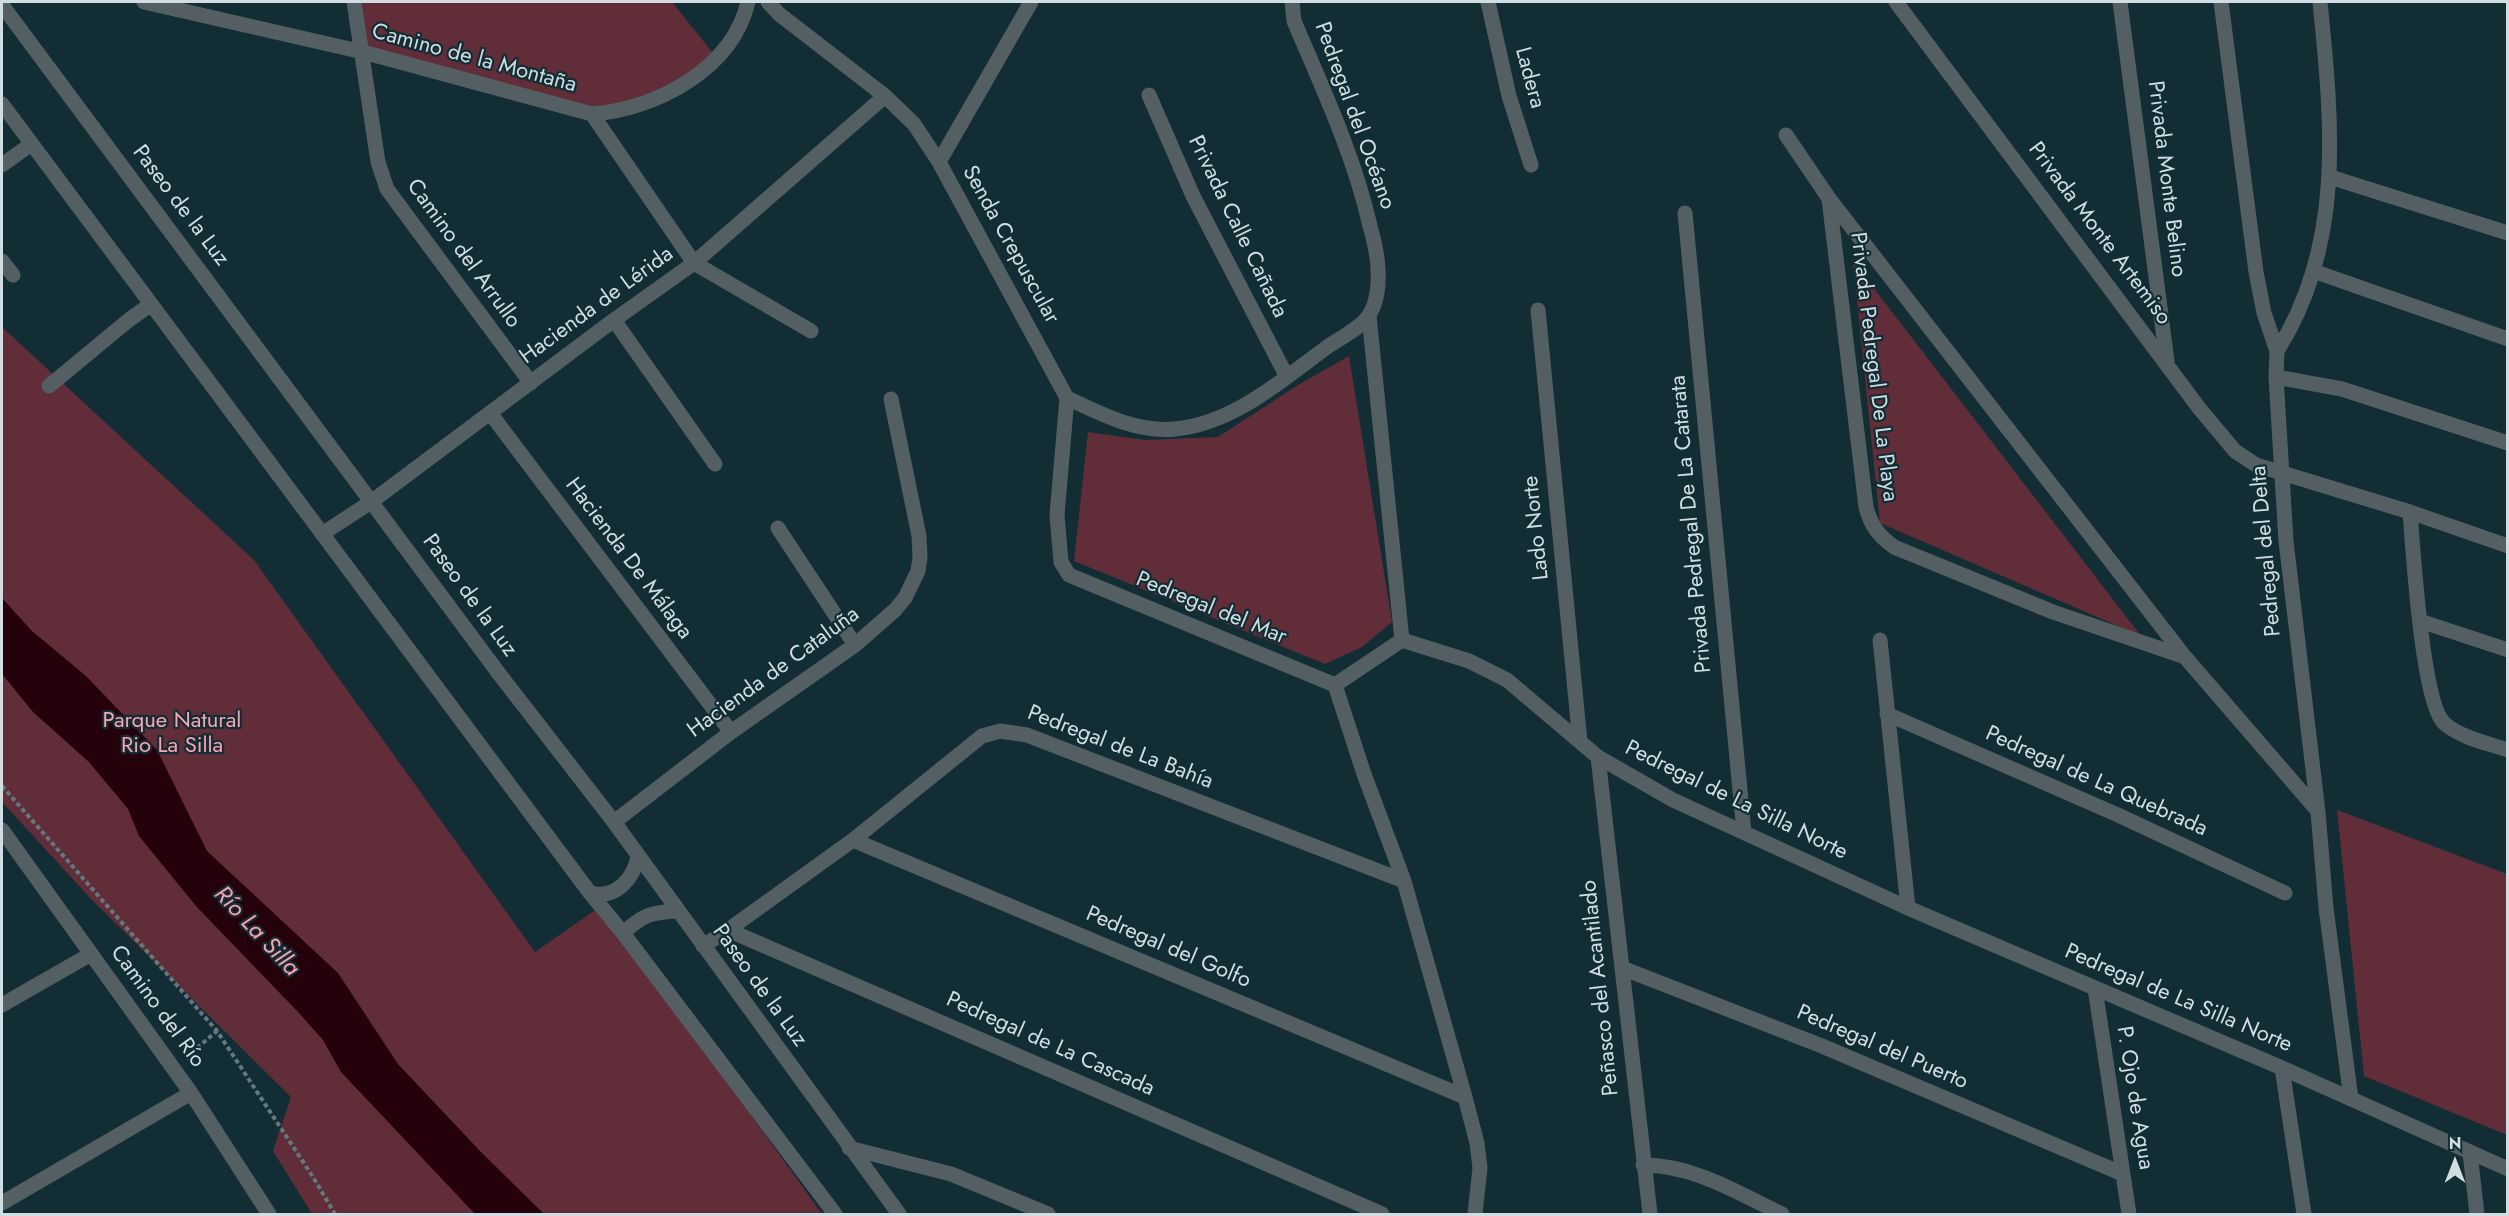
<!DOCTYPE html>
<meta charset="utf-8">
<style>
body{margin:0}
#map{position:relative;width:2509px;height:1216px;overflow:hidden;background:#132d35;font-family:Jost,sans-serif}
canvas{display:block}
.frame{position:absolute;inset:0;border:3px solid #d0dee3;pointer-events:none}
.north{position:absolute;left:2425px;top:1132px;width:60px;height:60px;-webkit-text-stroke:4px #132d35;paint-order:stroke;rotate:0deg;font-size:16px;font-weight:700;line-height:24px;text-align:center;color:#d0dee3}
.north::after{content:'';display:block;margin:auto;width:21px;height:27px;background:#d0dee3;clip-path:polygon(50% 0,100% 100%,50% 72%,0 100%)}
</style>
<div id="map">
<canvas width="2509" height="1216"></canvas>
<div class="frame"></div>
<div class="north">N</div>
</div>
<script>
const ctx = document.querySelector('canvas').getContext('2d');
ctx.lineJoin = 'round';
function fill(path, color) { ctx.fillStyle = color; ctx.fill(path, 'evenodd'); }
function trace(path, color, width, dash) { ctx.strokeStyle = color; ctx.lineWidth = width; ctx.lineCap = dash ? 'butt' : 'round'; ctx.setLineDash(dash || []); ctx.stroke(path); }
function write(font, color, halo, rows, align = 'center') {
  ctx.font = font + ' Jost,sans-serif'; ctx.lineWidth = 4.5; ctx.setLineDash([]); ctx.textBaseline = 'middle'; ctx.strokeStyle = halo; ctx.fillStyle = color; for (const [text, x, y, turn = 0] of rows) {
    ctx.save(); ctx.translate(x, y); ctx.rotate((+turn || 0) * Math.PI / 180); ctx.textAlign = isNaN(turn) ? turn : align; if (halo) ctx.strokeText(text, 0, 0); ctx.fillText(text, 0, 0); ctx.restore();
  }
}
const green = new Path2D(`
 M353 2H672L717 58 693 78 614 112 363 52Z
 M1853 261 2141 636 1880 523Z
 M2 327 254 560 535 952 601 906 822 1214H312L273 1151 291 1097 91 899 2 802Z
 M1349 356 1392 622 1362 647 1325 664 1074 561 1088 432 1145 440 1218 437 1298 385Z
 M2337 810 2507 874V1135L2364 1076Z`);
const water = new Path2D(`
 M2 598 32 631 86 676 157 750 207 851 338 973 398 1064 479 1150 544 1214H475L341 1072 323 1040 299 1013 196 906 139 836 128 809 89 762 33 712 2 674Z`);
const path = new Path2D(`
 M2 786 217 1031 313 1177 335 1214
 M188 1060 197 1048 217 1031`);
const minor = new Path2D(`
 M144 2 363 52 592 114C657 109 732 69 748 2
 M354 2 378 162 387 189 531 383
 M768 2 779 14 885 96 914 124 939 162 1067 398 1057 515 1061 562 1069 575 1335 685
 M1488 2 1509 96 1531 165
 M1896 2 2199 408 2235 451 2256 465 2410 512 2508 546
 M2120 2 2167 361
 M2221 2 2256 272 2264 313 2277 351 2276 377 2286 541 2318 812 2326 908 2351 1099
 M2 5 500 675 614 822 899 1214
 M1149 95 1193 196 1287 377
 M2 104 590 893 623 933 835 1214
 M592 114 694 263 811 331
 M1786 135 1828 197 2185 657 2318 811
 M939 162 1031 2
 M2 165 30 145
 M2330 177 2508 233
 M1829 199 1866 507C1871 526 1878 535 1894 547L2053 612 2185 657
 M1685 213 1744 832
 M2 261 13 275
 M2313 271 2508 339
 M1538 310 1580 742
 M1369 316 1402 640
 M614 320 715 464
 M2277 351C2345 244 2332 122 2320 2
 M2276 377 2342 389 2508 443
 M49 386 130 319 150 305
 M1067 398C1101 414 1137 433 1175 429 1234 424 1284 378 1330 345 1342 337 1362 327 1369 315 1377 303 1379 285 1378 271 1378 256 1374 240 1370 226 1354 155 1322 87 1294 21L1292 2
 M490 413 731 732
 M2410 512C2413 549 2422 702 2444 723 2461 738 2487 743 2508 750
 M778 528 855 645
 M322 534 371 502 614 320 694 263 885 96
 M2420 621 2508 650
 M1402 640 1469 661 1507 680 1598 757 1673 800 1908 908 2282 1068 2508 1169
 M1402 640 1335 685 1364 774 1404 881 1465 1097 1477 1143 1480 1168 1475 1214
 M1880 640 1908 908
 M1887 714 2118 815 2285 893
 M1598 757 1650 1214
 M614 822 731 732 855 645 895 610 905 598 918 571 920 557 919 536 891 399
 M2 830 191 1093 269 1214
 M853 840 1465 1097
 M590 893C616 900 634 878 638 856
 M728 930 853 840 982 736 1000 731 1027 735 1404 881
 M623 933C643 915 651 912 678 911
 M703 946 728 930 1382 1214
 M1622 968 1822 1046 2123 1174
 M2095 988 2129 1214
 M2 1005 91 954
 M2282 1068 2304 1214
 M849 1148 951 1174 1048 1214
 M2470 1153 2477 1214
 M1643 1165C1694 1165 1738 1193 1782 1214
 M2 1203 191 1093`);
const streetNames = [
 ["Camino de la Montaña",474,59,15],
 ["Ladera",1529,78,75],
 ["Pedregal del Océano",1354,116,70],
 ["Privada Monte Belino",2166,179,83],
 ["Paseo de la Luz",180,206,53],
 ["Privada Calle Cañada",1237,227,64],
 ["Privada Monte Artemiso",2099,234,53],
 ["Senda Crepuscular",1010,245,61],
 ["Camino del Arrullo",463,254,54],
 ["Hacienda de Lérida",597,306,-36],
 ["Privada Pedregal De La Playa",1873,367,83],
 ["Privada Pedregal De La Catarata",1692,524,-95],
 ["Lado Norte",1537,528,-96],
 ["Pedregal del Delta",2267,551,-95],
 ["Hacienda De Málaga",628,559,53],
 ["Paseo de la Luz",469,596,54],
 ["Pedregal del Mar",1211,609,22],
 ["Hacienda de Cataluña",774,673,-36],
 ["Pedregal de La Bahía",1120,748,21],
 ["Pedregal de La Quebrada",2096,782,24],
 ["Pedregal de La Silla Norte",1736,801,26],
 ["Pedregal del Golfo",1168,948,23],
 ["Paseo de la Luz",759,986,54],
 ["Peñasco del Acantilado",1601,988,-96],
 ["Pedregal de La Silla Norte",2178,999,23],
 ["Camino del Río",157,1007,54],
 ["Pedregal de La Cascada",1050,1045,24],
 ["Pedregal del Puerto",1882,1048,23],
 ["P. Ojo de Agua",2134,1098,81]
];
const parkNames = [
 ["Parque Natural",172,722],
 ["Rio La Silla",172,747]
];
const waterNames = [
 ["Río La Silla",256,932,47]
];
fill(green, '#602d38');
fill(water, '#25010b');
trace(path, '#63787f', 4, [4.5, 3]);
trace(minor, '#545f63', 15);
write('22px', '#d0dee3', '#132d35', streetNames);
write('22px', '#fea3b4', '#132d35', parkNames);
write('italic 24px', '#faa0b1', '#132d35', waterNames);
</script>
